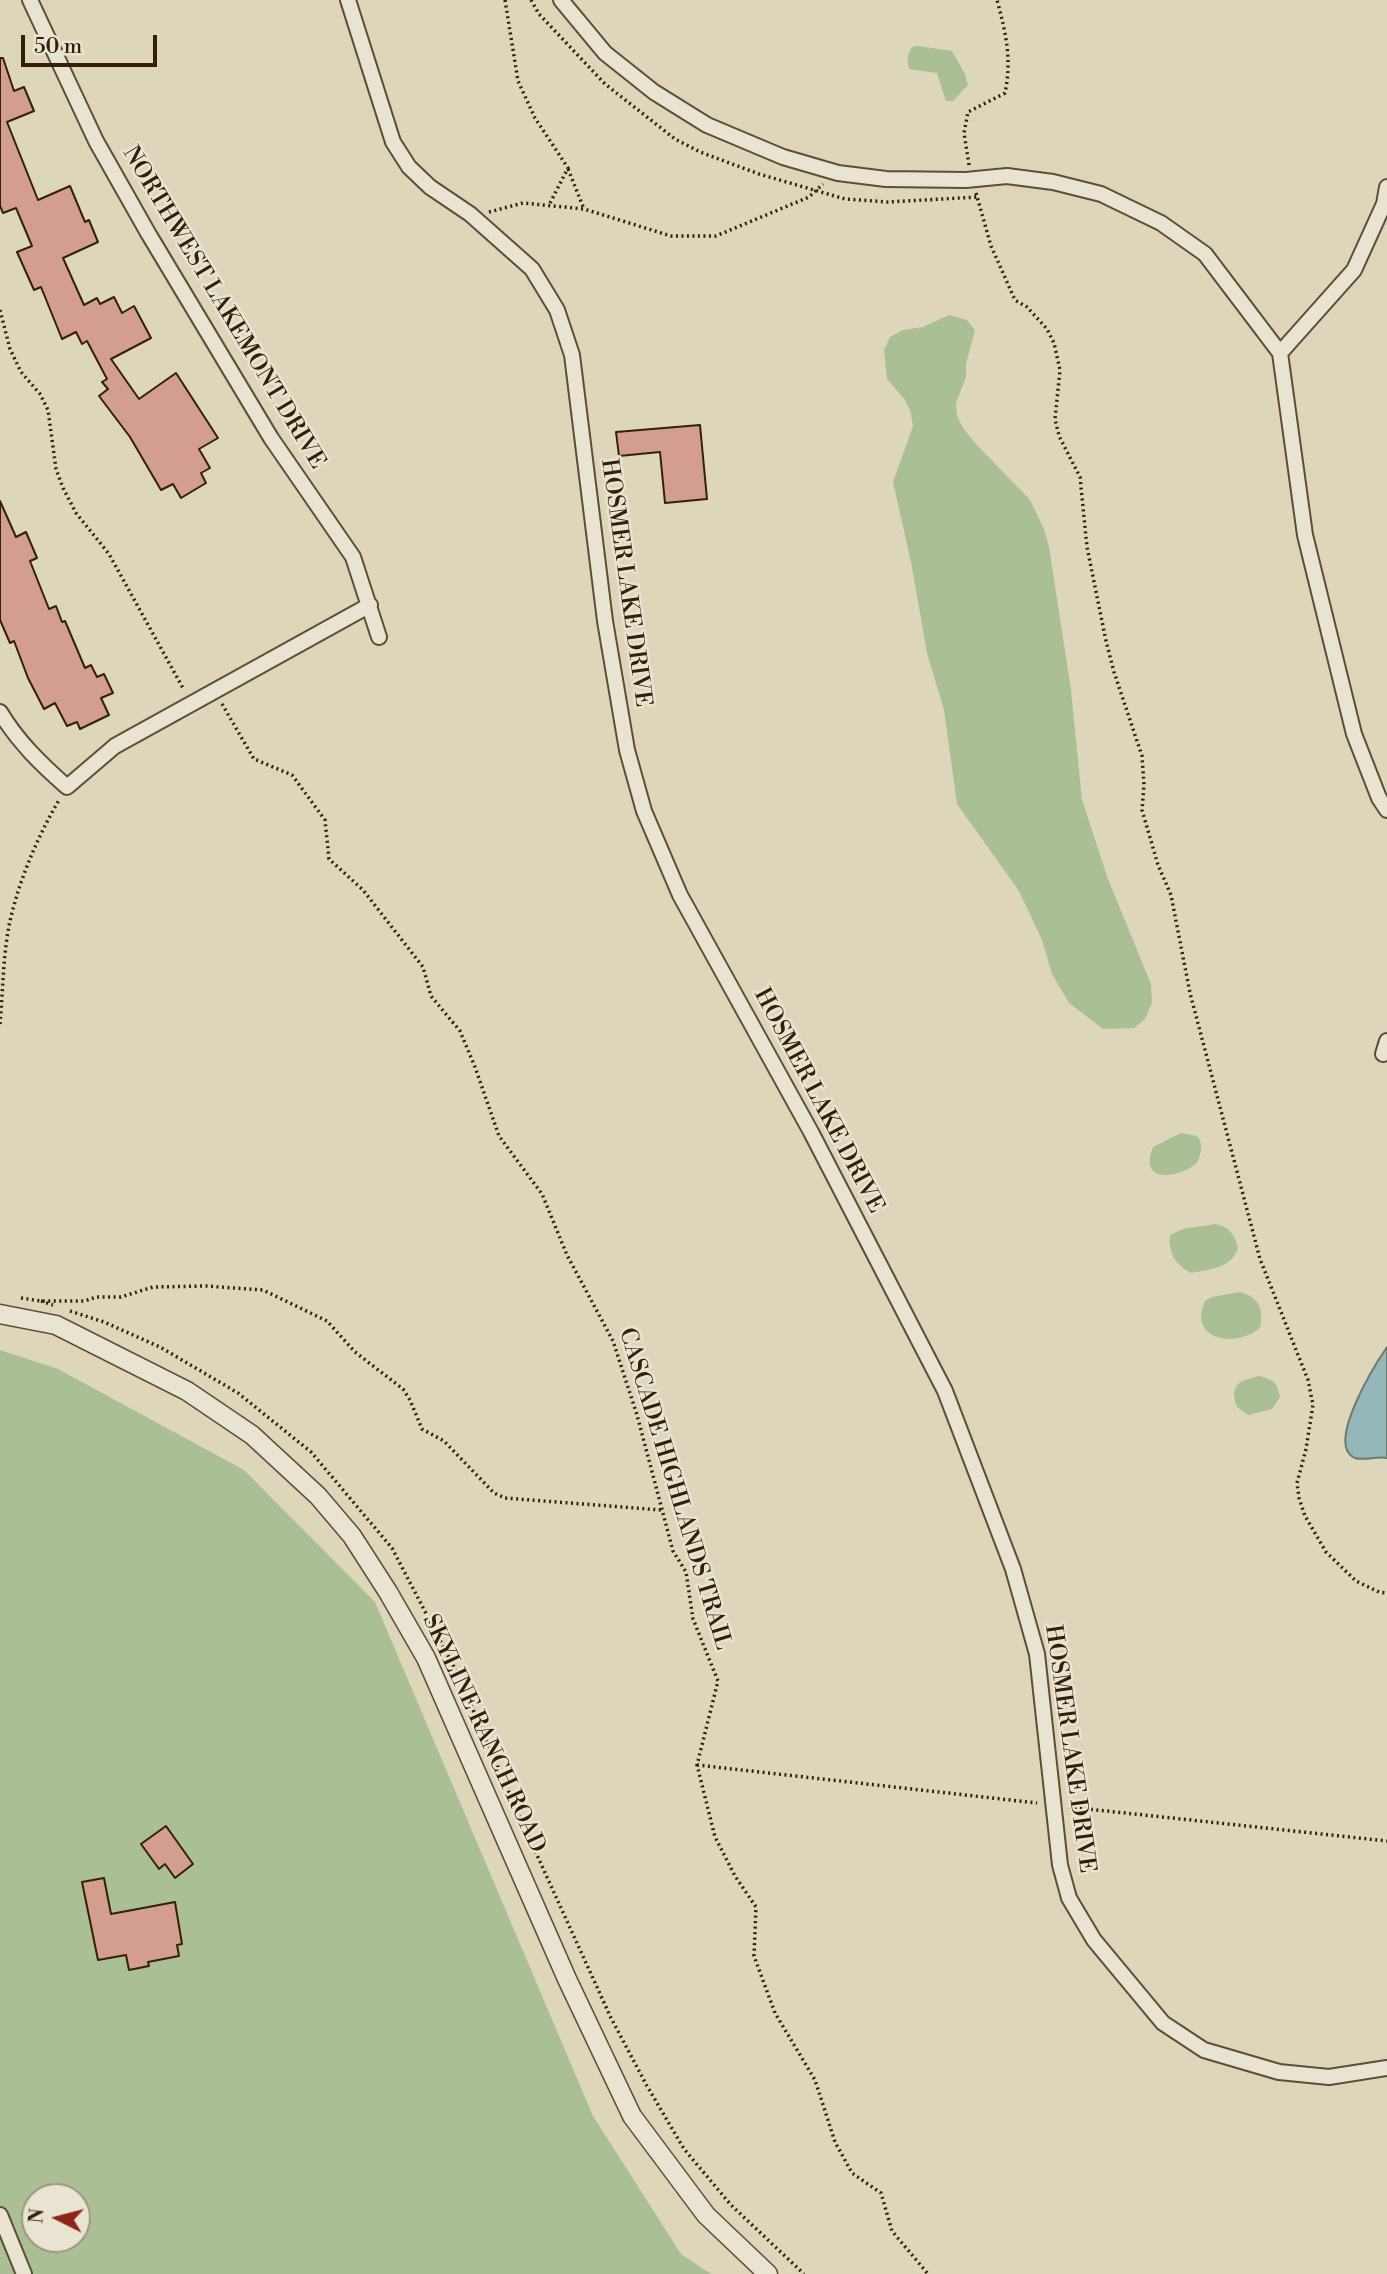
<!DOCTYPE html>
<style>
body{margin:0}
#map{position:relative;width:1387px;height:2274px;overflow:hidden;background:#ddd6ba;font-family:"Libre Bodoni",serif}
canvas{display:block}
.north{position:absolute;left:21px;top:2183px;width:70px;height:70px;box-sizing:border-box;background:#e9e4d2;border:2px solid #a09680;border-radius:50%;rotate:276deg;font-size:19px;font-weight:700;line-height:28px;text-align:center;color:#332106}
.north::after{content:'';display:block;margin:auto;width:24px;height:32px;background:#8f2418;clip-path:polygon(50% 0,100% 100%,50% 72%,0 100%)}
.scale{position:absolute;left:21px;top:35px;width:136px;height:32px;box-sizing:border-box;border:4px solid #332106;border-top:0;padding-left:9px;font-size:21px;line-height:24px;white-space:nowrap;color:#332106;-webkit-text-stroke:5px #e9e4d2;paint-order:stroke}
</style>
<div id="map">
<canvas width="1387" height="2274"></canvas>
<div class="north">N</div>
<div class="scale">50 m</div>
</div>
<script>
const ctx = document.querySelector('canvas').getContext('2d');
ctx.lineJoin = 'round';
function fill(path, color) { ctx.fillStyle = color; ctx.fill(path, 'evenodd'); }
function trace(path, color, width, dash) { ctx.strokeStyle = color; ctx.lineWidth = width; ctx.lineCap = dash ? 'butt' : 'round'; ctx.setLineDash(dash || []); ctx.stroke(path); }
function write(font, color, halo, rows, align = 'center') {
  ctx.font = font + ' "Libre Bodoni",serif'; ctx.lineWidth = 5; ctx.setLineDash([]); ctx.textBaseline = 'middle'; ctx.strokeStyle = halo; ctx.fillStyle = color; for (const [text, x, y, turn = 0] of rows) {
    ctx.save(); ctx.translate(x, y); ctx.rotate((+turn || 0) * Math.PI / 180); ctx.textAlign = isNaN(turn) ? turn : align; if (halo) ctx.strokeText(text, 0, 0); ctx.fillText(text, 0, 0); ctx.restore();
  }
}
const green = new Path2D(`
 M918 46 952 51 965 74 968 85 953 101H946L937 73 909 69C907 60 907 55 912 47Z
 M949 315 967 320 975 330 966 364V377L956 403 957 416 963 428 976 444 1030 500 1044 529 1049 547 1071 690 1082 800 1108 879 1151 984 1152 1003 1145 1019 1134 1028 1103 1029 1069 1003 1052 974 1042 940 1019 891 957 804 944 710 927 653 911 562 893 482 913 426 910 410 905 400 887 379 884 350 890 337 903 330 923 327Z
 M1181 1133 1197 1136C1204 1144 1201 1154 1197 1163 1178 1179 1138 1184 1153 1147Z
 M1216 1224C1231 1228 1235 1235 1238 1249 1230 1269 1210 1269 1191 1273 1175 1265 1168 1252 1170 1235L1183 1229Z
 M1240 1292C1259 1297 1264 1309 1260 1328 1237 1348 1187 1341 1205 1301L1212 1297Z
 M0 1350 58 1369 244 1470 375 1602 593 2116 681 2254 711 2274H0ZM35 2197H77V2239H35Z
 M1259 1376C1274 1380 1277 1382 1280 1397L1272 1409 1248 1415 1237 1407C1229 1384 1239 1381 1259 1376Z`);
const water = new Path2D(`
 M1387 1347V1458C1377 1456 1364 1461 1355 1458 1324 1446 1376 1363 1387 1347Z`);
const building = new Path2D(`
 M0 58H3L14 91 24 87 34 111 7 122 38 200 70 186 85 222 89 220 98 242 63 258 84 305 97 298 100 304 114 297 122 313 134 306 151 338 111 359 139 399 176 373 218 438 199 449 210 468 201 473 206 483 181 498 173 484 161 490 130 437 99 396 108 389 102 382 107 379 87 341 82 344 76 332 62 339 41 287 34 290 17 252 32 246 16 208 3 213 0 206Z
 M700 425 707 499 665 503 660 452 619 456 616 432Z
 M0 501 16 537 26 532 37 558 30 561 49 609 56 606 62 622 65 621 85 668 91 665 97 677 104 674 113 693 101 698 109 715 80 729 77 722 67 726 55 703 44 709 28 678 14 641 10 643 0 620Z
 M166 1826 193 1864 175 1878 165 1864 159 1869 141 1844Z
 M104 1878 111 1914 175 1902 182 1944 177 1945 179 1956 148 1962 149 1966 129 1970 126 1955 98 1960 82 1882Z`);
const path = new Path2D(`
 M505 0 518 81 535 118 568 168 549 205
 M531 0 539 14 605 84 675 139 700 152 759 174 845 199 888 202 978 197
 M969 165 964 133 968 112 1005 93C1012 60 1006 33 997 0
 M568 169 584 209
 M976 193 991 246 1015 300 1027 307 1047 329 1054 343 1060 370 1055 419 1059 436 1080 477 1087 547 1106 641 1114 672 1142 756 1144 785 1142 810 1158 865 1171 895 1190 993 1260 1259 1308 1380 1313 1405 1306 1449 1297 1483 1299 1498 1305 1516 1326 1552 1356 1581 1379 1592 1387 1593
 M489 212 523 203 584 209 671 236H716L809 197 823 184
 M0 310 10 349 21 372 40 394 48 410 56 469 63 488 76 513 109 554 184 690
 M222 704 254 759 292 775 325 820 329 859 363 890 423 967 431 996 460 1031 475 1067 499 1136 542 1194 567 1255 613 1341 637 1415 673 1551 686 1572 693 1619 718 1681 697 1765 715 1837 735 1876 756 1907 754 1956 775 2013 815 2080 835 2142 852 2173 881 2193 892 2231 928 2274
 M0 1024C3 992 3 953 10 921 20 878 37 838 59 800
 M21 1298 41 1301H85L96 1297H121L153 1287 206 1286 263 1290 327 1321 355 1352 403 1389 410 1400 422 1429 444 1441 494 1493 505 1498 661 1510
 M41 1301 53 1305
 M70 1311 104 1322 160 1347 238 1393 311 1452 392 1548 457 1673 517 1811 611 2018 647 2086 684 2149 731 2205 804 2274
 M697 1765 1037 1803
 M1069 1807 1387 1841`);
const minor = new Path2D(`
 M30 0 96 141 148 233 271 438 353 557 379 637
 M348 0 393 142 409 167 430 187 470 214 532 269 557 310 572 355 605 621 627 750 644 811 680 895 811 1132 945 1391 1013 1569 1037 1654 1060 1865 1069 1898 1094 1940 1163 2023 1204 2050 1279 2072 1329 2077 1387 2068
 M561 0 605 53 654 92 707 125 783 157 838 173 886 179 966 180 1007 176 1053 182 1101 194 1161 223 1205 254 1280 353 1305 535 1354 734 1379 798 1387 810
 M1280 353 1354 270 1384 204 1387 187
 M0 712C18 742 41 764 67 787L115 746 370 605
 M1383 1054 1387 1041
 M0 2215 24 2274`);
const tertiary = new Path2D(`
 M0 1314 56 1325 187 1391 252 1435 318 1496 352 1536 388 1592 426 1658 567 1979 632 2116 706 2215 768 2274`);
const streetNames = [
 ["NORTHWEST LAKEMONT DRIVE",223,308,59],
 ["HOSMER LAKE DRIVE",625,583,82],
 ["HOSMER LAKE DRIVE",818,1101,62],
 ["CASCADE HIGHLANDS TRAIL",674,1489,73],
 ["SKYLINE RANCH ROAD",483,1734,65],
 ["HOSMER LAKE DRIVE",1069,1749,82]
];
fill(green, '#aabf95');
fill(water, '#96b7b9');
trace(water, '#6e7b71', 2);
fill(building, '#d39d90');
trace(building, '#332106', 2);
trace(minor, '#5e4e33', 18);
trace(tertiary, '#5e4e33', 21);
trace(path, '#332106', 3.5, [2, 3.5]);
trace(minor, '#e9e4d2', 14);
trace(tertiary, '#e9e4d2', 18);
write('23px', '#332106', '#e9e4d2', streetNames);
</script>
